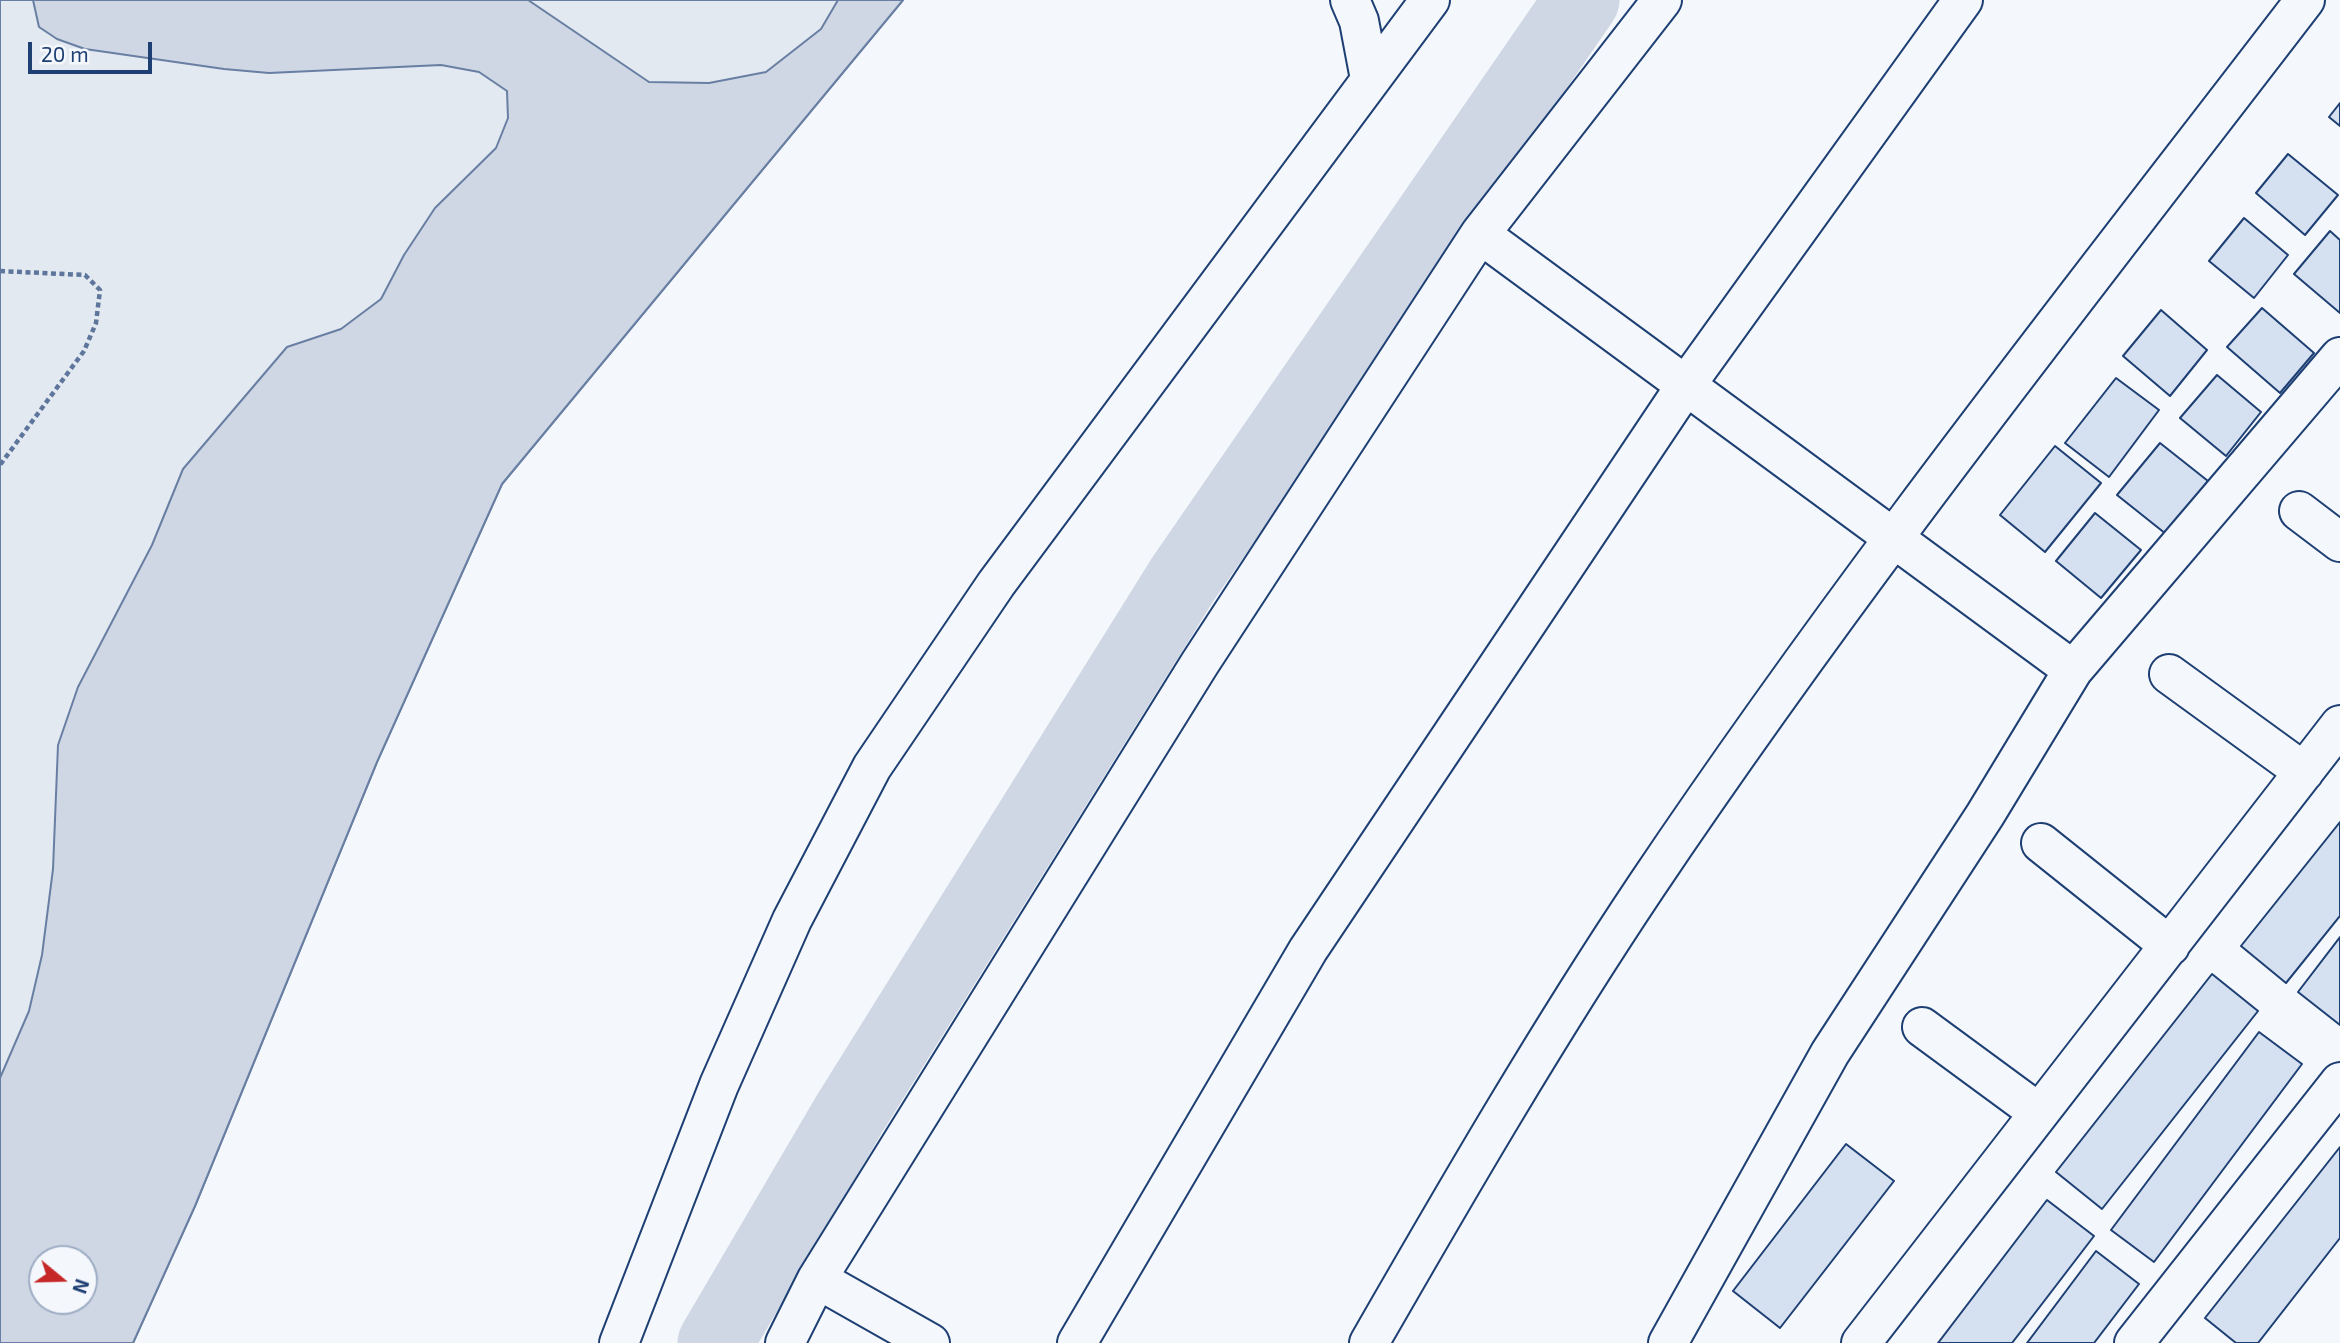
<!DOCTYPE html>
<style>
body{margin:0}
#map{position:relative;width:2340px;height:1343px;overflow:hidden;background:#f4f7fb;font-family:"Exo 2",sans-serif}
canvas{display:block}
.north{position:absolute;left:28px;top:1245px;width:70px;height:70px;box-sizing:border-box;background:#f4f7fb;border:2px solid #9eadc5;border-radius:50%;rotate:109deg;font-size:19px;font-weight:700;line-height:28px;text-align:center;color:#1d3f73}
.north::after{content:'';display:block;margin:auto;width:24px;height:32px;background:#c62828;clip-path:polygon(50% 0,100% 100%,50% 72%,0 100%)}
.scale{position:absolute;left:28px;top:42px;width:124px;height:32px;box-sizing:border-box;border:4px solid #1d3f73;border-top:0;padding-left:9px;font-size:21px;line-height:24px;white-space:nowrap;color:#1d3f73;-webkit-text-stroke:5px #f4f7fb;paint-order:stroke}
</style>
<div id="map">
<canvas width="2340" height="1343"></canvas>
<div class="north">N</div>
<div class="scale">20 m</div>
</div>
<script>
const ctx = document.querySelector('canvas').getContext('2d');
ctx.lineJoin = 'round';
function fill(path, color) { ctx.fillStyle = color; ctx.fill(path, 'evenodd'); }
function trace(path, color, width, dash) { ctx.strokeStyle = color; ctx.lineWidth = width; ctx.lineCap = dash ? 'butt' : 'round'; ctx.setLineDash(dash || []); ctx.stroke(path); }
const green = new Path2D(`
 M0 0H903L502 484 377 762 195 1206 133 1343H0ZM42 1259H84V1301H42Z`);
const water = new Path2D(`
 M33 0H528L649 82 709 83 766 72 821 29 838 0H903L502 484 377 762 195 1206 133 1343H0V1078L29 1011 42 955 53 869 58 745 78 687 152 545 183 469 287 347 341 329 381 299 404 255 435 208 496 148 508 118 507 91 479 72 441 65 269 73 224 69 85 49 57 39 39 27ZM42 1259H84V1301H42Z`);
const river = new Path2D(`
 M715 1343 850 1113 1183 579 1582 0`);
const building = new Path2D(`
 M2340 103V126L2329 117Z
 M2288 154 2338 195 2305 235 2256 193Z
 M2244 218 2288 255 2254 298 2209 261Z
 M2330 231 2340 240V313L2294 274Z
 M2262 308 2314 353 2280 393 2227 347Z
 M2161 310 2207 350 2170 396 2123 356Z
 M2217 375 2261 412 2226 456 2180 418Z
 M2116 378 2159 410 2109 477 2065 443Z
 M2160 443 2208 481 2166 534 2117 495Z
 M2055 446 2101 483 2045 552 2000 515Z
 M2095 513 2141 550 2101 598 2056 561Z
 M2340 822V916L2286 983 2241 946Z
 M2340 937V1025L2298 992Z
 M2212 974 2258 1011 2102 1209 2056 1172Z
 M2259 1032 2302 1064 2154 1262 2111 1230Z
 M1846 1144 1894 1181 1780 1328 1733 1291Z
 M2340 1147V1238L2258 1343H2236L2205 1318Z
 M2047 1200 2094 1236 2012 1343H1938Z
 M2096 1251 2139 1284 2094 1343H2027Z`);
const path = new Path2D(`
 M0 271 85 275 100 290 96 323 84 351 0 465`);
const minor = new Path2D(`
 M1350 0 1359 21 1370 79
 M1480 234 2073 670
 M2299 511 2340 542
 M2169 674 2304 772
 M2041 843 2170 946
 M1922 1027 2039 1113
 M817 1279 930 1343
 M619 1343 719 1085 792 920 872 767 996 584 1430 0
 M785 1343 817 1279 1200 663 1480 234 1662 0
 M1077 1343 1308 950 1686 385 1963 0
 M1369 1343C1458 1188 1548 1033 1647 885 1852 580 2081 292 2305 0
 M1668 1343 1830 1053 1985 815 2073 670 2340 357
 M1861 1343 2340 725
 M2134 1343 2340 1082`);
fill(green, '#e3e9f0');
trace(green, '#687fa3', 2);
fill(water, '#cfd7e4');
trace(water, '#687fa3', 2);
trace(river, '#cfd7e4', 75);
fill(building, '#d5e0f0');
trace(building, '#1d3f73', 2);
trace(minor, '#1d3f73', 42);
trace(path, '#5e769c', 4.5, [5, 3.5]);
trace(minor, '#f4f7fb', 38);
</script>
